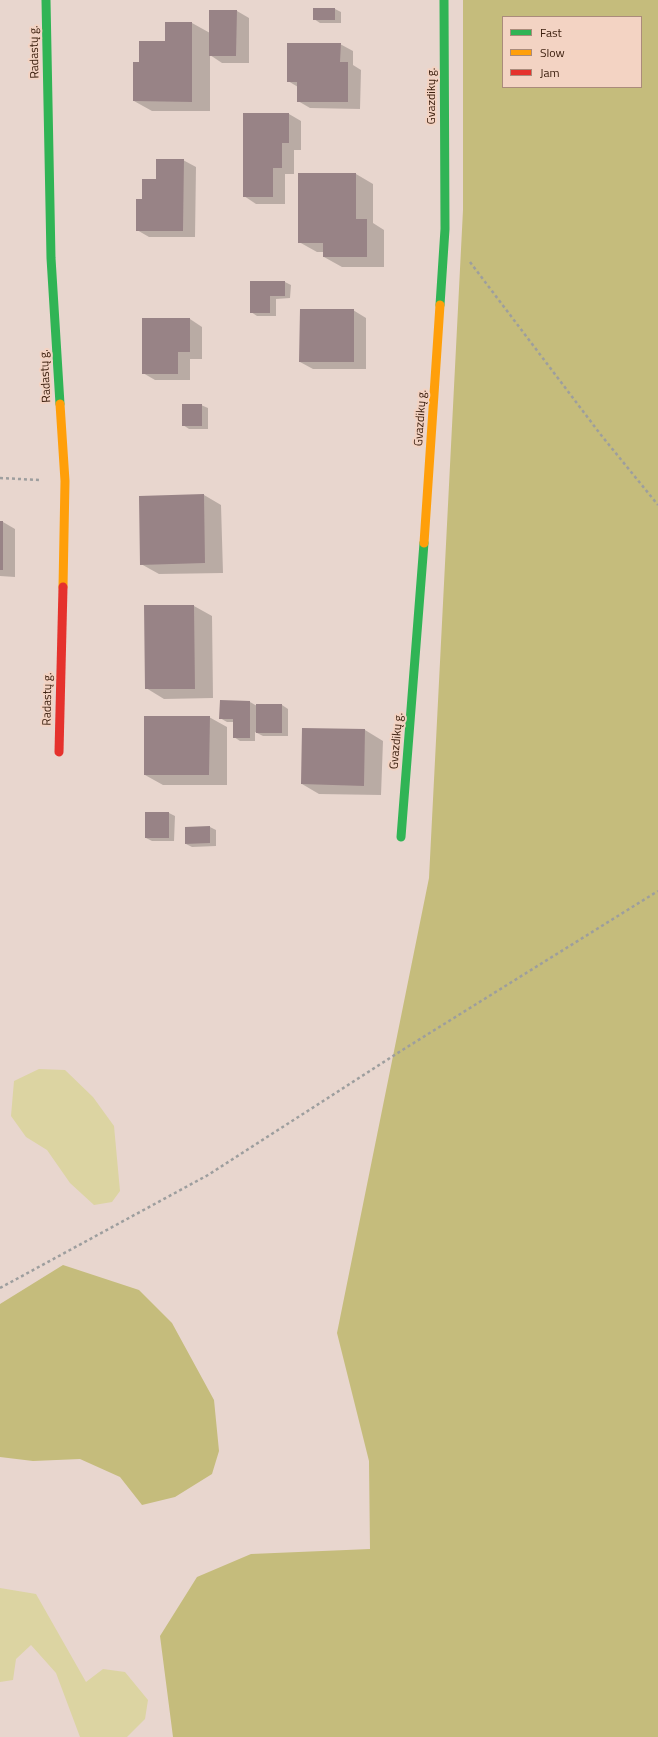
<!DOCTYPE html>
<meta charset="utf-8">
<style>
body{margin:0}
#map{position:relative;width:658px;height:1737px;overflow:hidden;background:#e8d6ce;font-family:"Titillium Web",sans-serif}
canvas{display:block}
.legend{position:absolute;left:502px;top:16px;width:140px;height:72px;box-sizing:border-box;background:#f3d3c3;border:1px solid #aa8b7b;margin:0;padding:5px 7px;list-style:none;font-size:12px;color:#3d200f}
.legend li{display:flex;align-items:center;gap:8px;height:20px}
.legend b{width:20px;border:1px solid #aa8b7b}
</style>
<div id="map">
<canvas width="658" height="1737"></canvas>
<ul class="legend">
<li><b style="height:5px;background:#30b455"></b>Fast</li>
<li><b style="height:5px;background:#ff9f0a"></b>Slow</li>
<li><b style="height:5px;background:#e5322d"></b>Jam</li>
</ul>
</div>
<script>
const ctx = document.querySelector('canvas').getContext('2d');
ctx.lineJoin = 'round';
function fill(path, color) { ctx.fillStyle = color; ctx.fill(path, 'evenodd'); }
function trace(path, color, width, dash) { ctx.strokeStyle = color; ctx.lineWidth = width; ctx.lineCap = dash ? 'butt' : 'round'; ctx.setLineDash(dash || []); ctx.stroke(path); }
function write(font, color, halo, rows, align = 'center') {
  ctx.font = font + ' "Titillium Web",sans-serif'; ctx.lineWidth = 4; ctx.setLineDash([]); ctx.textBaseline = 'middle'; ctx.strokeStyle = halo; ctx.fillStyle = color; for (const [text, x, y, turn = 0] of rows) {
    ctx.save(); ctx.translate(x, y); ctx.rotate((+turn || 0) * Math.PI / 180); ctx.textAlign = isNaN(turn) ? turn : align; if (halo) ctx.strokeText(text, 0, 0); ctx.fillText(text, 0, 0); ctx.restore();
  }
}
const green = new Path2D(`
 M39 1069 65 1070 93 1097 114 1126 120 1191 112 1202 94 1205 70 1183 47 1150 26 1137 11 1116 14 1081Z
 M0 1588 36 1594 86 1682 103 1669 125 1672 148 1700 145 1719 127 1737H80L56 1673 31 1645 16 1659 13 1680 0 1682Z`);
const forest = new Path2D(`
 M463 0H658V1737H173L160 1636 197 1577 251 1554 370 1549 369 1461 337 1333 429 878 463 210ZM503 17H641V87H503Z
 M63 1265 139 1290 172 1323 214 1400 219 1451 212 1474 175 1497 142 1505 120 1477 80 1459 33 1461 0 1457V1304Z`);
const shadow = new Path2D(`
 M335 9 341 12V23H320L314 19Z
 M237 11 249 18V63H222L210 55V111H152L134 101 140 63 166 42V23H192L210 33Z
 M340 44 353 51V65L361 70 360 109 310 108 298 101V87L288 81Z
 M244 114H289L301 121V150H294V174H285V204H256L244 196Z
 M183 160 196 167 195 237H149L137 230 143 200 157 180Z
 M356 174 373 184V223L384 230V267H342L324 257V252H317L299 242Z
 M285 282 291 285 290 298 276 299V316H257L251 312Z
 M353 310 366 318V369H313L300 362Z
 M190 319 202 327V359H190V380H155L143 373Z
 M201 405 208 408V429H189L183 425Z
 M204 495 221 505 223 573 159 574 141 564Z
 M0 522H3L15 529V577L0 576Z
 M145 606H194L212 616 213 698 164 699 146 688Z
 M250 702 257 706 282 705 288 709V736H263L255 732V741H240L234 737V722H227L220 718Z
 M209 717 227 727V785H163L145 775Z
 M303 729 365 730 383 741 381 795 319 794 302 784Z
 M169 813 175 816 174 841H152L146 838Z
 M210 827 216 830V846L192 847 186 844Z`);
const building = new Path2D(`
 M313 8H335V20H313Z
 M209 10H237L236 56H209Z
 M165 22H192V102L133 101V62H139V41H165Z
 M287 43H341L340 62H348V102H297V82H287Z
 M243 113H289V143H282V168H273V197H243Z
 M156 159H184L183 231H136V199H142V179H156Z
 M298 173H356V219H367V257H323V243H298Z
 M250 281H285V296H270V313H250Z
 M300 309H354V362H299Z
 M142 318H190V352H178V374H142Z
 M182 404H202V426H182Z
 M204 494 205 563 140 565 139 496Z
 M0 521H3V570H0Z
 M144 605H194L195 689H145Z
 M220 700 250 701V738H233V719H219Z
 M256 704H282V733H256Z
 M144 716H210L209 775H144Z
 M302 728 365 729 364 786 301 784Z
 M145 812H169V838H145Z
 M210 826V843L185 844V827Z`);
const path = new Path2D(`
 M470 262 601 435 658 505
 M0 478 39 480
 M0 1288 208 1175 404 1049 658 891`);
const fast = new Path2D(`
 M46 0 51 258 60 404
 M440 305 445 229 444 0
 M401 837 424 543`);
const slow = new Path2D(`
 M60 404 65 481 63 587
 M424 543 440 305`);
const jam = new Path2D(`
 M59 752 63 587`);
const streetNames = [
 ["Radastų g.",35,52,-91],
 ["Gvazdikų g.",432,96,-90],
 ["Radastų g.",46,376,-93],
 ["Gvazdikų g.",421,418,-86],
 ["Radastų g.",48,699,-89],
 ["Gvazdikų g.",397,741,-85]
];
fill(green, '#dcd4a2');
fill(forest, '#c5bc7c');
fill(shadow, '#0003');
fill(building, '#988386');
trace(path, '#9d9e9e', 2.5, [3, 3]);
trace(fast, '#30b455', 9);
trace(slow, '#ff9f0a', 9);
trace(jam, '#e5322d', 9);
write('12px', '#3d200f', '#f3d3c3', streetNames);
</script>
